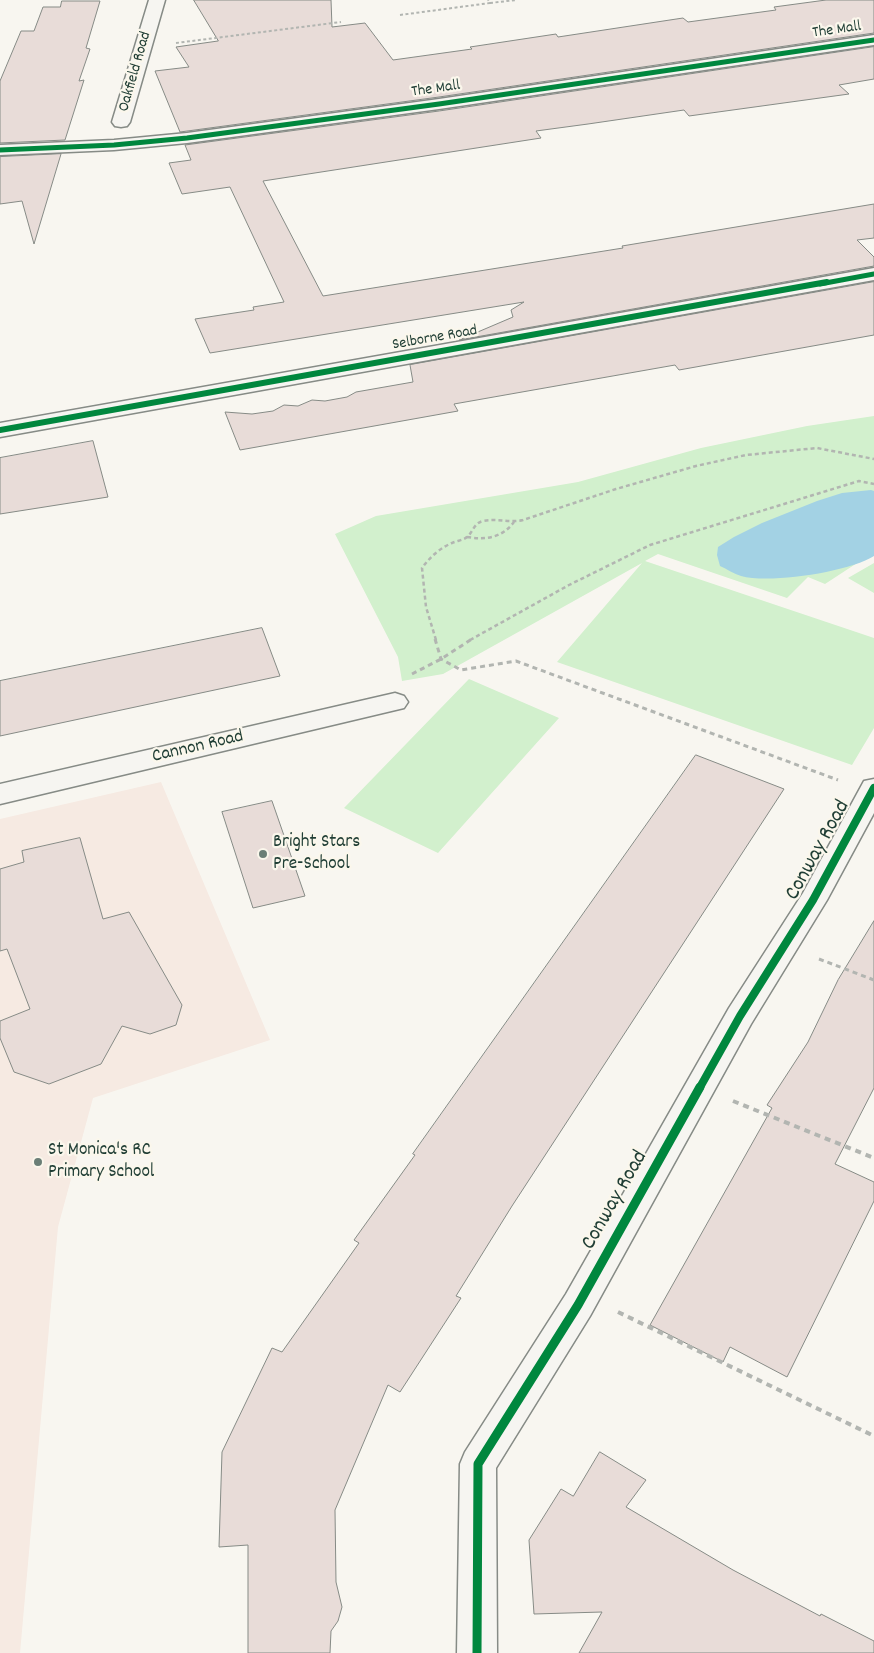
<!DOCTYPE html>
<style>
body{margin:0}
canvas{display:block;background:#f8f6f0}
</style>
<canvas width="874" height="1653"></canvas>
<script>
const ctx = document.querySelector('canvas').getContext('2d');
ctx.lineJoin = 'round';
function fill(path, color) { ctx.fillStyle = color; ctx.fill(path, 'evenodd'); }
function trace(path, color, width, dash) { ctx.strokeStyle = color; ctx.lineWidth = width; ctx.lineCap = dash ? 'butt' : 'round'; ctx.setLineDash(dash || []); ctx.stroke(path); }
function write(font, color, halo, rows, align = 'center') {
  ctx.font = font + ' Dekko,sans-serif'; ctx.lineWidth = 4.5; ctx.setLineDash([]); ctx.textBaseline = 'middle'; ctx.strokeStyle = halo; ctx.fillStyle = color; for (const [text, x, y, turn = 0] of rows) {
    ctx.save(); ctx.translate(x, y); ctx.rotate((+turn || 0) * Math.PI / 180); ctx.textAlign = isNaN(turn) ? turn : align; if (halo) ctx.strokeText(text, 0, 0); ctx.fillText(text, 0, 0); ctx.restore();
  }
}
const built = new Path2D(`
 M161 782 270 1040 93 1098 58 1227 20 1653H0V819Z`);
const green = new Path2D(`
 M874 416V552L825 584 808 577 787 598 658 554 645 561 874 638V728L852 765 557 662 642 563 443 674 402 681 398 657 335 534 376 516 578 482 701 448 807 426Z
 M874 563V593L848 578Z
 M469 679 559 718 438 853 344 808Z`);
const water = new Path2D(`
 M871 490 874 491V556C849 572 770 584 741 576 734 574 727 569 720 566L717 555 718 547 734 537 762 523 817 501 842 493Z`);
const building = new Path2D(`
 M194 0H331L332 27 365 23 393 60 472 49 470 47 556 34 558 37 683 18 688 22 776 10 774 7 826 0H874V33L439 97 180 132 155 71 189 67 176 47 218 41Z
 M62 1H100L86 48 90 49 79 81 84 80 65 140 0 143V81L21 31H34L43 7H60Z
 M874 47V79L839 85 849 94 689 116 684 110 588 124 536 131 541 138 263 181 323 296 623 248 622 246 874 204V238L857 240 874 257V266L459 340 513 317 511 310 524 302 210 353 195 319 254 310 253 307 284 302 230 187 182 194 169 163 191 160 185 145 439 111Z
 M61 154 34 244 22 201 0 204V157Z
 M874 282V335L679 370 675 365 454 404 458 411 240 450 225 412 252 414 273 411 284 405 298 406 312 400 325 401 347 397 356 392 413 382 410 365Z
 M93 441 108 497 0 514V458Z
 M262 628 280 676 0 736V681Z
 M696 755 784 789 512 1206 456 1296 461 1298 400 1392 388 1385 335 1510 336 1582 342 1607 338 1621 331 1631 330 1653H248V1545L219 1547 222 1452 272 1348 282 1352 359 1243 354 1240 415 1155 413 1154Z
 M272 801 305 896 253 908 222 812Z
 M80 838 103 919 129 912 182 1005 176 1025 150 1034 122 1026 101 1064 49 1084 14 1072 0 1038V1021L30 1009 7 949 0 951V869L24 862 22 851Z
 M874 921V1088L835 1164 874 1182V1201L787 1377 730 1347 723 1362 650 1325 772 1108 767 1105 808 1042 838 980Z
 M600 1452 646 1480 626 1507 733 1570 820 1616 821 1614 874 1641V1653H579L602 1612 534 1614 529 1540 561 1489 573 1496Z`);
const pathFar3 = new Path2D(`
 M490 3 516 0
 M400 15 490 3 488 0
 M176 43 341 22`);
const pathFar2 = new Path2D(`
 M467 537C486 540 502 538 514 522
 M436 640 426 607 422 568C430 557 440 548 452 543 456 541 464 540 467 537 473 532 474 523 483 521 497 518 510 523 523 520L616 489 696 466 746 455 817 448 874 459
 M470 640 569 585 650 545 859 481 874 484`);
const pathFar1 = new Path2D(`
 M435 639 441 659 461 670 516 661 838 780
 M412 674 441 659 472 639
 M819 959 874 980`);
const path = new Path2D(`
 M733 1101 874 1158
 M618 1312 874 1436`);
const minor = new Path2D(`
 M149 0H165L130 122 127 126 121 127 115 126 112 122Z
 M874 35V45L439 109 187 143 114 150 0 155V145L114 140 187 133 439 99Z
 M874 268V280L0 437V423Z
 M395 693 404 696 408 702 404 708 0 804V784Z
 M874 779V813L827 900 751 1024 590 1316 496 1468 497 1653H457L460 1464 465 1452 566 1294 729 1008 803 893 864 781Z`);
const cyclewayFar3 = new Path2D(`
 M0 150 114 145 187 138 439 104 874 40
 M820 284 874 274`);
const cyclewayFar2 = new Path2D(`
 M0 430 827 282`);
const cyclewayFar1 = new Path2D(`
 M699 1089 740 1016 813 900 874 788`);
const cycleway = new Path2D(`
 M477 1653 478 1464 578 1305 700 1087`);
const markers = [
 [263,854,5,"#6b7e76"],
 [38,1162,5,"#6b7e76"]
];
const farStreetnames = [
 ["The Mall",837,31,-8],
 ["Oakfield Road",136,72,-74],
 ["The Mall",436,90,-8],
 ["Selborne Road",435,339,-10]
];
const streetNames = [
 ["Cannon Road",198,748,-13]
];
const poiNames = [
 ["Bright Stars",273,843],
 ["Pre-School",273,865],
 ["St Monica's RC",48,1151],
 ["Primary School",48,1173]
];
const nearStreetnames = [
 ["Conway Road",819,851,-61],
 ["Conway Road",616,1201,-60]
];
fill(built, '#f6eae2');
fill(green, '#d2f0cd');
fill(water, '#a3d2e4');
fill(building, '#e8dcd8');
trace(building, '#868b86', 1);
trace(minor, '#868b86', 3);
trace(pathFar3, '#b2b5b1', 2, [3, 2.5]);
trace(pathFar2, '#b2b5b1', 2.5, [4, 3]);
trace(pathFar1, '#b2b5b1', 3, [5, 4]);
trace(path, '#b2b5b1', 4, [6, 5]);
fill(minor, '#f6f5f1');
trace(cyclewayFar3, '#00873e', 5);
trace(cyclewayFar2, '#00873e', 6);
trace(cyclewayFar1, '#00873e', 8);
trace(cycleway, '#00873e', 9);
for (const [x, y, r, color] of markers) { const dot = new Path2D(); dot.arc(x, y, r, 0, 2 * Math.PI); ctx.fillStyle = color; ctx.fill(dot); trace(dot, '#fbf7ec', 2); }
write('16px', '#1f3d34', '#fbf7ec', farStreetnames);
write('19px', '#1f3d34', '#fbf7ec', streetNames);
write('19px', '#1f3d34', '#fbf7ec', poiNames, 'left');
write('22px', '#1f3d34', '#fbf7ec', nearStreetnames);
</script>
